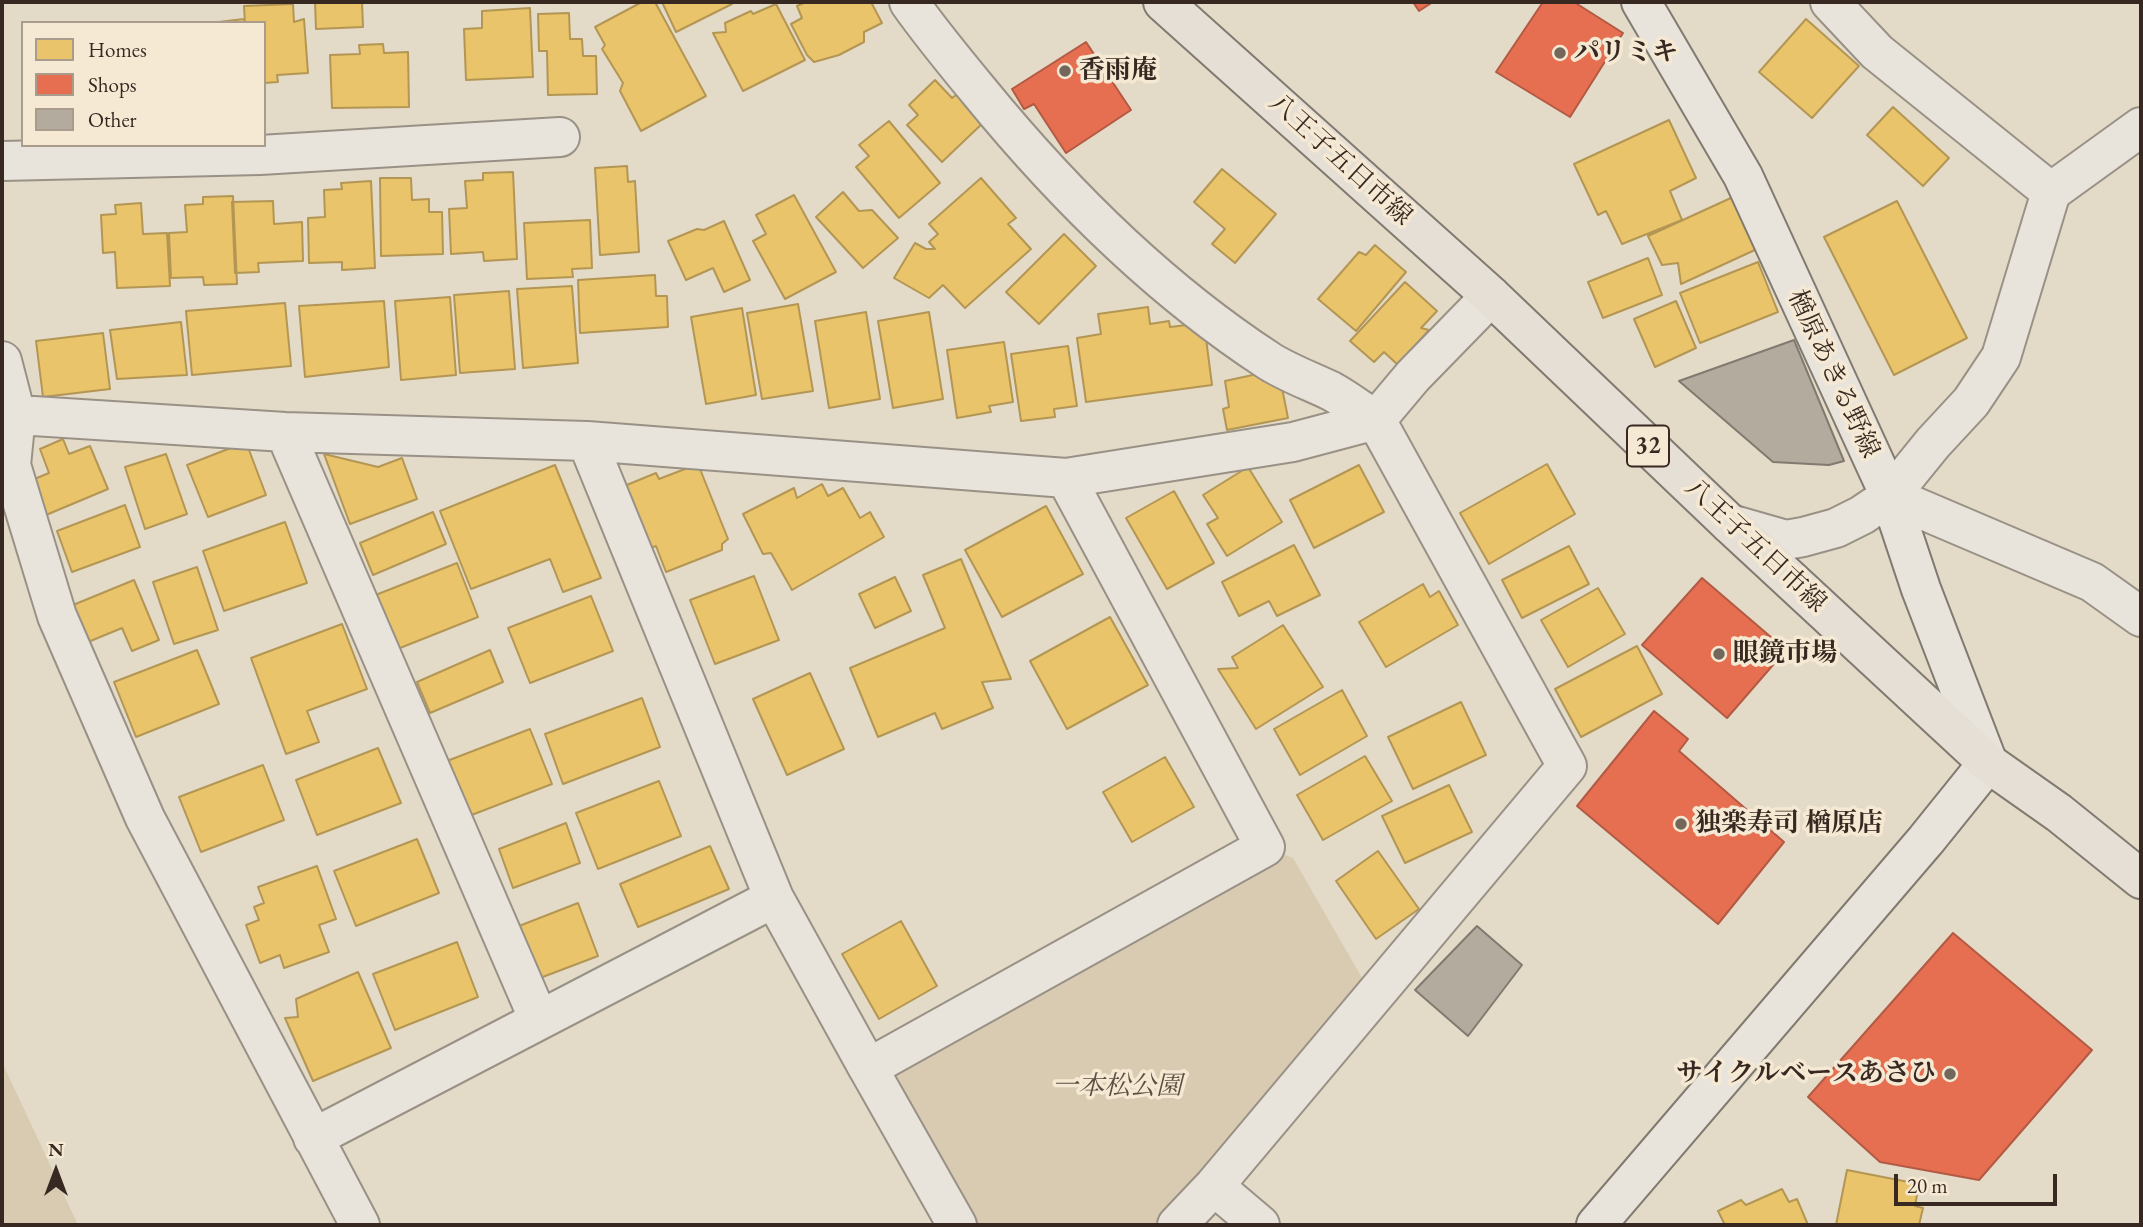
<!DOCTYPE html>
<meta charset="utf-8">
<style>
body{margin:0}
#map{position:relative;width:2143px;height:1227px;overflow:hidden;background:#e3dac7;font-family:"EB Garamond",serif}
canvas{display:block}
.frame{position:absolute;inset:0;border:4px solid #372921;pointer-events:none}
.legend{position:absolute;left:21px;top:21px;width:245px;height:126px;box-sizing:border-box;background:#f5e9d3;border:2px solid #a99c8c;margin:0;padding:9px 12px;list-style:none;font-size:21px;color:#372921}
.legend li{display:flex;align-items:center;gap:14px;height:35px}
.legend b{width:35px;border:2px solid #a99c8c}
.north{position:absolute;left:21px;top:1136px;width:70px;height:70px;-webkit-text-stroke:5px #f5e9d3;paint-order:stroke;rotate:0deg;font-size:19px;font-weight:700;line-height:28px;text-align:center;color:#372921}
.north::after{content:'';display:block;margin:auto;width:24px;height:32px;background:#372921;clip-path:polygon(50% 0,100% 100%,50% 72%,0 100%)}
.scale{position:absolute;left:1894px;top:1174px;width:163px;height:32px;box-sizing:border-box;border:4px solid #372921;border-top:0;padding-left:9px;font-size:21px;line-height:24px;white-space:nowrap;color:#372921;-webkit-text-stroke:5px #f5e9d3;paint-order:stroke}
</style>
<div id="map">
<canvas width="2143" height="1227"></canvas>
<div class="frame"></div>
<ul class="legend">
<li><b style="height:19px;background:#e9c46a"></b>Homes</li>
<li><b style="height:19px;background:#e76f51"></b>Shops</li>
<li><b style="height:19px;background:#b3ab9e"></b>Other</li>
</ul>
<div class="north">N</div>
<div class="scale">20 m</div>
</div>
<script>
const ctx = document.querySelector('canvas').getContext('2d');
ctx.lineJoin = 'round';
function fill(path, color) { ctx.fillStyle = color; ctx.fill(path, 'evenodd'); }
function trace(path, color, width, dash) { ctx.strokeStyle = color; ctx.lineWidth = width; ctx.lineCap = dash ? 'butt' : 'round'; ctx.setLineDash(dash || []); ctx.stroke(path); }
function write(font, color, halo, rows, align = 'center') {
  ctx.font = font + ' "EB Garamond","Noto Serif JP",serif'; ctx.lineWidth = 7; ctx.setLineDash([]); ctx.textBaseline = 'middle'; ctx.strokeStyle = halo; ctx.fillStyle = color; for (const [text, x, y, turn = 0] of rows) {
    ctx.save(); ctx.translate(x, y); ctx.rotate((+turn || 0) * Math.PI / 180); ctx.textAlign = isNaN(turn) ? turn : align; if (halo) ctx.strokeText(text, 0, 0); ctx.fillText(text, 0, 0); ctx.restore();
  }
}
const green = new Path2D(`
 M1265 847 1293 858 1373 997 1177 1225H957L868 1068Z
 M2 1062 78 1225H2Z`);
const homes = new Path2D(`
 M315 2H362L363 27 316 29Z
 M642 2H655L706 96 641 131 620 91 623 83 602 49 605 45 595 27Z
 M662 2H732V4L676 32Z
 M806 2H871L882 23 864 32V42L839 55 814 62 807 55 791 24 802 18 797 6Z
 M293 4 294 22 304 19 308 73 277 75 278 82 264 83V23H245L244 6Z
 M776 4 805 60 743 91 713 33 726 32 725 23 751 11 753 14Z
 M530 8 533 77 466 80 464 29 482 28V11Z
 M569 13 570 39H582L583 56H596L597 94 548 95 547 51H539L538 14Z
 M244 19 245 23H210Z
 M1806 19 1859 66 1812 118 1759 72Z
 M383 44 384 53 408 52 409 107 332 108 330 55 360 54 359 45Z
 M935 80 952 98 960 92 986 120 942 162 907 125 918 115 909 105Z
 M1893 107 1949 158 1923 186 1867 135Z
 M1669 120 1696 178 1670 191 1682 220 1622 244 1606 211 1598 215 1574 164Z
 M889 121 940 183 899 218 856 167 869 156 859 145Z
 M627 166 628 182 635 181 639 252 600 255 595 168Z
 M1222 169 1276 214 1235 263 1212 244 1225 229 1194 202Z
 M513 172 517 259 484 261 483 252 451 254 449 209 467 208 465 181 483 180V173Z
 M380 178H411L412 200 429 199V212H442L443 254 381 256Z
 M981 178 1016 218 1008 224 1031 249 965 308 943 285 929 298 894 278 915 243 926 249H935L929 242 938 234 929 224Z
 M371 181 375 268 342 270V262L309 263 308 218 325 217 324 190 342 189 341 183Z
 M843 192 859 211 872 210 898 238 863 268 816 217Z
 M794 195 836 272 785 299 753 241 766 234 756 215Z
 M233 196 237 284 204 285 203 277 171 278 169 233 187 232 185 205 203 204V197Z
 M1733 197 1757 249 1681 284 1678 263 1662 265 1648 236Z
 M273 201 274 224 302 222 303 261 258 263 259 272 235 273 232 202Z
 M1897 201 1967 338 1894 375 1824 237Z
 M141 203 143 234 167 233 170 286 117 288 115 252 103 253 101 215 116 214 115 205Z
 M590 220 592 268 572 269 573 277 527 279 524 223Z
 M724 221 750 280 724 292 713 268 686 280 668 241 697 229 704 230Z
 M1064 234 1096 266 1039 324 1006 292Z
 M1375 245 1406 272 1356 331 1318 299 1359 252 1366 255Z
 M1648 258 1662 295 1603 318 1588 282Z
 M1758 262 1778 312 1700 343 1680 293Z
 M655 275 656 296H667L668 327 580 333 578 280Z
 M1405 282 1437 311 1421 328 1429 330 1398 365 1384 352 1374 362 1350 341Z
 M572 286 578 363 523 368 517 289Z
 M509 291 515 369 460 373 454 295Z
 M450 297 456 375 401 380 395 301Z
 M384 301 389 367 305 377 299 306Z
 M1676 301 1696 348 1655 367 1634 319Z
 M285 303 291 366 192 375 186 311Z
 M798 304 813 391 762 399 747 313Z
 M1148 307 1150 324 1169 321 1170 327 1204 323 1212 385 1086 402 1077 338 1101 334 1098 314Z
 M742 308 756 395 706 404 691 317Z
 M866 312 880 399 829 408 815 321Z
 M929 312 943 399 893 408 878 321Z
 M181 322 187 375 117 379 110 330Z
 M103 333 110 389 43 397 36 341Z
 M1004 342 1013 402 989 406 991 412 957 418 947 350Z
 M1068 346 1077 406 1054 409 1055 417 1021 421 1011 354Z
 M1262 373 1263 381 1280 378 1288 418 1227 430 1223 409 1229 407 1225 381Z
 M63 439 69 454 90 446 108 489 46 515 32 480 49 473 40 449Z
 M246 442 266 495 208 517 187 465Z
 M166 454 187 514 145 529 125 467Z
 M324 454 378 467 402 458 417 499 350 524Z
 M698 464 728 539 722 544V550L666 572 656 546 642 551 617 489 656 473 659 479Z
 M1547 464 1575 514 1489 564 1460 513Z
 M555 465 601 578 563 592 550 559 471 589 440 511Z
 M1359 465 1384 512 1314 548 1290 500Z
 M1248 467 1282 522 1227 556 1207 524 1218 518 1203 495Z
 M822 484 828 496 843 488 860 518 870 512 884 537 792 590 771 553 763 554 743 514 794 488 797 498Z
 M1174 491 1214 563 1167 589 1126 518Z
 M125 505 140 547 72 572 57 531Z
 M1046 506 1083 574 1002 617 965 550Z
 M433 512 446 544 373 575 360 543Z
 M285 522 307 583 224 611 203 551Z
 M1294 545 1320 595 1277 616 1269 601 1239 616 1222 582Z
 M1569 546 1589 584 1522 618 1502 580Z
 M961 559 1011 679 982 682 993 708 942 729 935 713 878 737 850 668 945 628 923 575Z
 M457 563 478 617 395 650 373 596Z
 M197 567 218 630 174 644 153 582Z
 M754 576 779 640 715 664 690 600Z
 M895 577 911 611 875 628 859 594Z
 M134 580 159 640 132 651 122 628 88 642 73 605Z
 M1423 584 1430 597 1439 591 1458 625 1386 667 1359 622Z
 M1598 588 1625 634 1568 667 1541 620Z
 M591 596 613 651 530 683 508 628Z
 M1110 617 1148 685 1067 729 1030 661Z
 M342 624 367 689 307 711 319 742 286 754 251 658Z
 M1283 625 1323 687 1256 729 1218 669 1238 668 1232 657Z
 M1637 646 1662 694 1581 737 1555 689Z
 M197 650 219 704 136 737 114 682Z
 M490 650 503 682 430 713 417 682Z
 M810 673 844 749 787 775 753 699Z
 M1342 690 1367 736 1300 775 1274 729Z
 M642 698 660 747 563 784 545 734Z
 M1461 702 1486 755 1413 789 1388 737Z
 M530 729 552 784 469 816 447 761Z
 M378 748 401 803 317 835 296 780Z
 M1365 756 1392 801 1323 840 1297 795Z
 M1165 757 1194 807 1132 842 1103 792Z
 M263 765 284 820 201 852 179 797Z
 M659 781 681 836 598 869 576 813Z
 M1449 785 1472 832 1405 863 1382 816Z
 M566 823 580 863 513 888 499 849Z
 M417 839 439 893 356 926 334 871Z
 M710 846 729 889 638 927 620 884Z
 M1378 851 1419 909 1376 939 1336 881Z
 M317 866 336 919 319 925 329 952 284 968 280 955 260 963 246 925 259 920 254 907 264 903 258 887Z
 M578 903 598 956 540 978 519 926Z
 M901 921 937 986 879 1019 842 954Z
 M457 942 478 997 395 1030 373 974Z
 M358 972 391 1048 313 1081 285 1018 298 1017 296 999Z
 M1847 1170 1919 1184 1915 1206 1923 1208 1919 1225H1836Z
 M1782 1189 1789 1202 1797 1199 1808 1225H1725L1718 1211 1741 1200 1746 1205Z`);
const shops = new Path2D(`
 M1413 2H1433L1419 11Z
 M1543 2H1574L1623 33 1570 117 1496 72Z
 M1086 42 1131 110 1066 153 1034 104 1024 109 1012 89Z
 M1702 578 1786 650 1727 718 1642 645Z
 M1654 711 1688 739 1679 751 1784 842 1718 924 1577 806Z
 M1953 933 2092 1050 1979 1180 1880 1162 1808 1097Z`);
const building = new Path2D(`
 M1794 340 1844 461 1829 465 1773 462 1679 381Z
 M1477 926 1522 965 1468 1036 1415 990Z`);
const street = new Path2D(`
 M909 2C930 32 954 61 978 90 1062 193 1157 288 1269 361 1288 373 1310 381 1331 391 1346 399 1361 411 1376 420L1567 766 1214 1186 1177 1225
 M1830 2 1877 52 2051 192
 M2 161 260 155 560 137
 M2 361 16 415 11 465 57 616 145 818 360 1225
 M2 414 285 432 587 441 1066 478 1293 442 1376 420 1413 376 1491 296
 M285 432 539 1020
 M587 441 774 898 868 1068
 M1890 496 2092 582 2141 617
 M1730 524 1786 540 1803 537 1836 528 1862 515 1890 496 1933 443 1971 402 2001 357 2051 192 2141 127
 M313 1138 774 898
 M1214 1186 1260 1225
 M957 1225 868 1068 1265 847 1066 478`);
const secondary = new Path2D(`
 M1596 1225 1926 840 1988 763 1921 589 1890 496 1743 176 1641 2`);
const primary = new Path2D(`
 M1163 2 1491 296 1730 524 1988 763 2059 813 2141 879`);
const markers = [
 [1560,53,7,"#73675b"],
 [1065,71,7,"#73675b"],
 [1719,654,7,"#73675b"],
 [1681,824,7,"#73675b"],
 [1950,1074,7,"#73675b"]
];
const shields = [
 [1648,446,42]
];
const shieldNames = [
 ["32",1648,446]
];
const poiNames = [
 ["パリミキ",1574,53],
 ["香雨庵",1079,71],
 ["眼鏡市場",1733,654],
 ["独楽寿司 楢原店",1695,824],
 ["サイクルベースあさひ",1936,1074,"right"]
];
const streetNames = [
 ["八王子五日市線",1340,160,42],
 ["楢原あきる野線",1833,374,65],
 ["八王子五日市線",1755,546,43]
];
const parkNames = [
 ["一本松公園",1117,1087]
];
fill(green, '#d9cbb2');
fill(homes, '#e9c46a');
trace(homes, '#b49654', 2);
fill(shops, '#e76f51');
trace(shops, '#b25a43', 2);
fill(building, '#b3ab9e');
trace(building, '#817a70', 2);
trace(street, '#999186', 42);
trace(secondary, '#817a70', 42);
trace(primary, '#817a70', 42);
trace(street, '#e9e4db', 38);
trace(secondary, '#e9e4db', 38);
trace(primary, '#e5dfd5', 38);
for (const [x, y, r, color] of markers) { const dot = new Path2D(); dot.arc(x, y, r, 0, 2 * Math.PI); ctx.fillStyle = color; ctx.fill(dot); trace(dot, '#f5e9d3', 2.5); }
for (const [x, y, w] of shields) { const box = new Path2D(); box.roundRect(x - w / 2, y - 20.5, w, 41, 5); ctx.fillStyle = '#f5e9d3'; ctx.fill(box); trace(box, '#372921', 2); }
write('bold 24px', '#372921', null, shieldNames);
write('bold 26px', '#372921', '#f5e9d3', poiNames, 'left');
write('26px', '#372921', '#f5e9d3', streetNames);
write('italic 26px', '#5d4e41', '#f5e9d3', parkNames);
</script>
